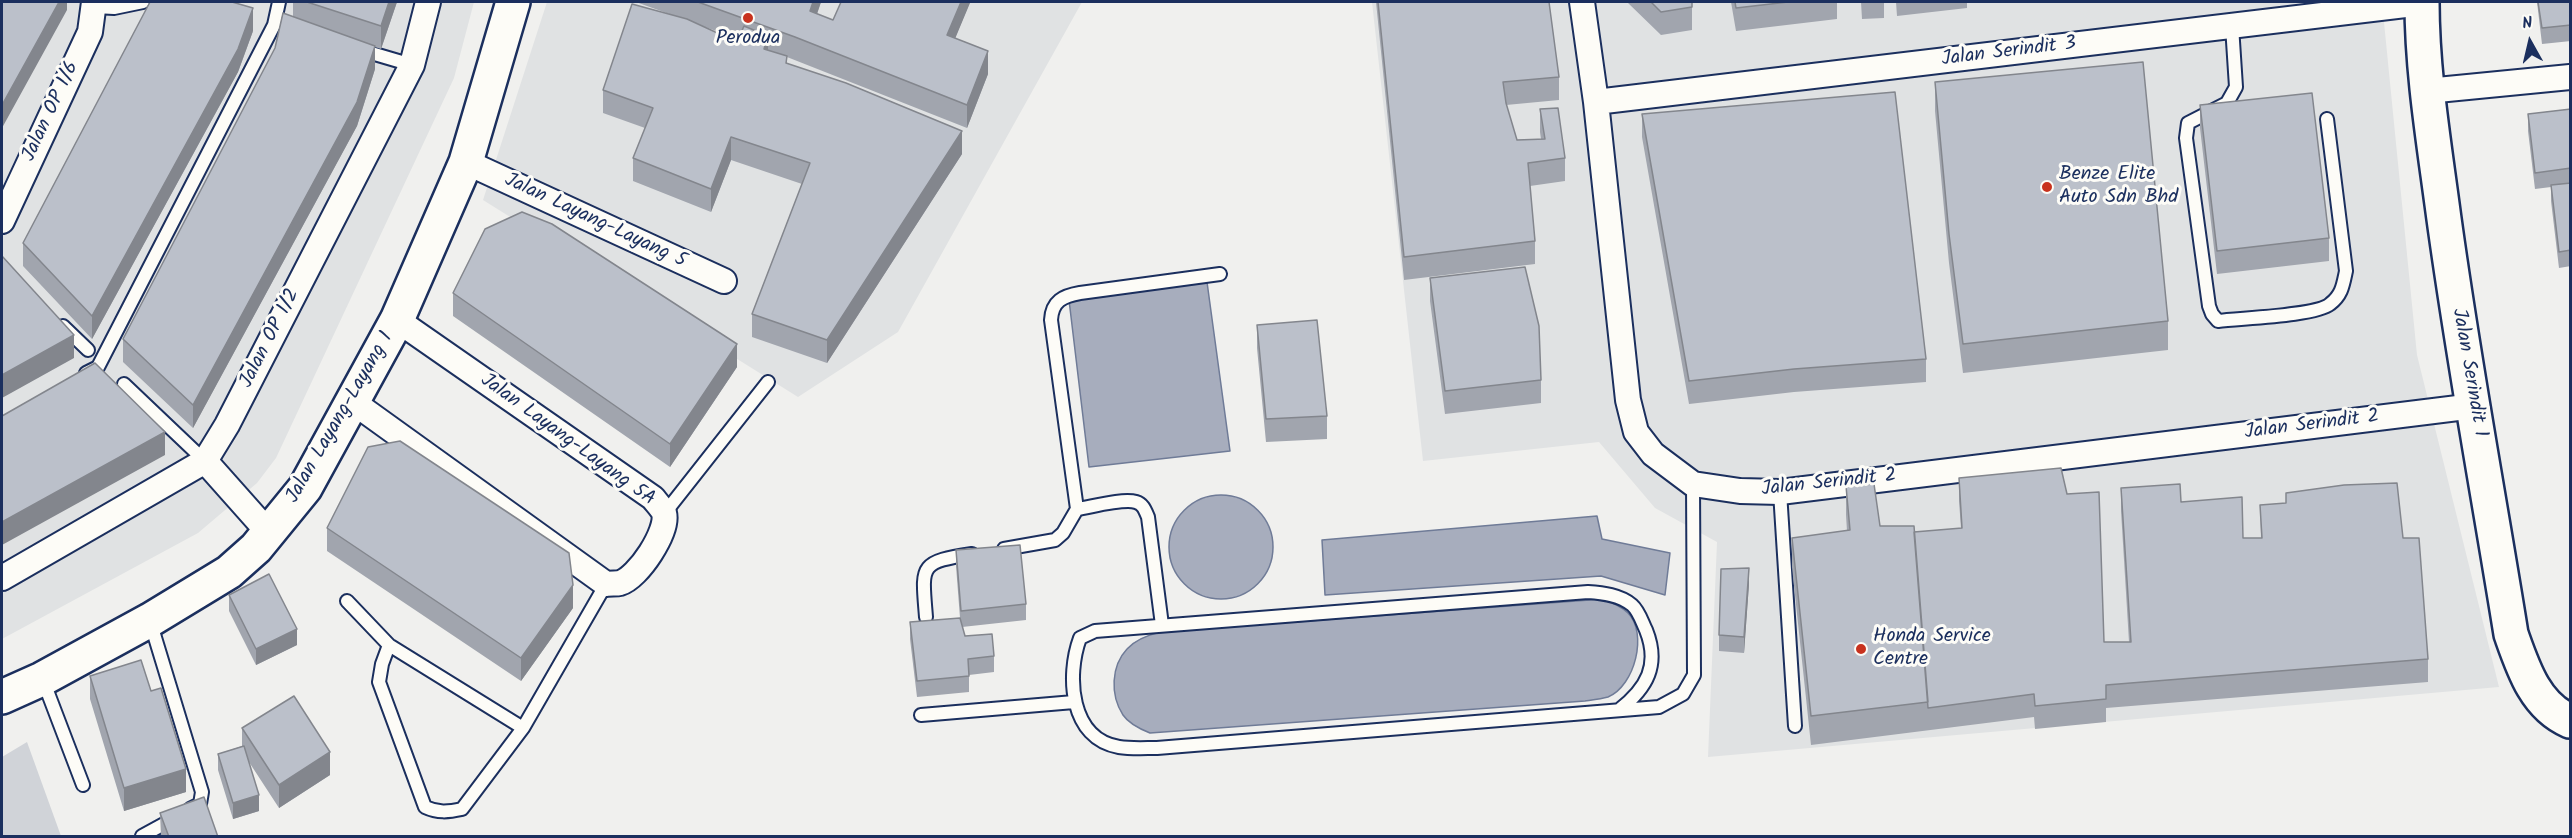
<!DOCTYPE html>
<style>
body{margin:0}
#map{position:relative;width:2572px;height:838px;overflow:hidden;background:#f0f0ee;font-family:Kalam,sans-serif}
canvas{display:block}
.frame{position:absolute;inset:0;border:3px solid #1b2f5e;pointer-events:none}
.north{position:absolute;left:2500px;top:12px;width:60px;height:60px;-webkit-text-stroke:4px #fdfcf7;paint-order:stroke;rotate:352deg;font-size:16px;font-weight:700;line-height:24px;text-align:center;color:#1b2f5e}
.north::after{content:'';display:block;margin:auto;width:21px;height:27px;background:#1b2f5e;clip-path:polygon(50% 0,100% 100%,50% 72%,0 100%)}
</style>
<div id="map">
<canvas width="2572" height="838"></canvas>
<div class="frame"></div>
<div class="north">N</div>
</div>
<script>
const ctx = document.querySelector('canvas').getContext('2d');
ctx.lineJoin = 'round';
function fill(path, color) { ctx.fillStyle = color; ctx.fill(path, 'evenodd'); }
function trace(path, color, width, dash) { ctx.strokeStyle = color; ctx.lineWidth = width; ctx.lineCap = dash ? 'butt' : 'round'; ctx.setLineDash(dash || []); ctx.stroke(path); }
function write(font, color, halo, rows, align = 'center') {
  ctx.font = font + ' Kalam,sans-serif'; ctx.lineWidth = 6; ctx.setLineDash([]); ctx.textBaseline = 'middle'; ctx.strokeStyle = halo; ctx.fillStyle = color; for (const [text, x, y, turn = 0] of rows) {
    ctx.save(); ctx.translate(x, y); ctx.rotate((+turn || 0) * Math.PI / 180); ctx.textAlign = isNaN(turn) ? turn : align; if (halo) ctx.strokeText(text, 0, 0); ctx.fillText(text, 0, 0); ctx.restore();
  }
}
const built = new Path2D(`
 M2 2H474L454 78 276 458 257 483 198 533 2 639Z
 M547 2H1082L898 332 798 397 483 200Z
 M1372 2H2382L2417 355 2499 687 1708 757 1717 542 1655 508 1599 442 1423 461Z`);
const green = new Path2D(`
 M27 742 61 836H2V757Z`);
const water = new Path2D(`
 M1207 282 1230 451 1089 467 1069 300Z
 M1169 547a52 52 0 1 1 104 0a52 52 0 1 1-104 0Z
 M1597 516 1602 539 1670 553 1665 595 1601 576 1325 595 1322 540Z
 M1603 599C1611 602 1621 606 1628 613 1648 633 1635 686 1608 697 1601 699 1592 700 1585 701L1150 733C1140 729 1129 724 1123 715 1110 695 1111 666 1127 649 1136 639 1148 635 1160 632Z`);
const lane = new Path2D(`
 M95 7 114 8 143 2
 M2232 26 2236 87 2227 103 2188 123 2186 138 2209 306 2212 314 2218 321C2240 318 2316 316 2330 304 2342 295 2343 285 2346 271L2327 119
 M361 50 412 65
 M63 326 88 350
 M86 373 98 367 274 25 279 2
 M124 384 205 461
 M1780 492 1795 726
 M1077 509C1091 507 1123 498 1136 502 1143 504 1145 510 1148 517L1162 625
 M664 514 768 382
 M1004 549 1055 540 1063 533 1077 509 1051 320C1052 301 1063 296 1080 293L1220 274
 M347 601 389 645 523 728
 M926 617C922 566 918 562 972 554
 M150 621 202 792 200 804 190 809
 M389 645 382 664 379 682 425 807C438 813 448 812 462 809L523 728 606 584
 M43 680 83 785
 M1619 710C1647 688 1660 665 1646 630 1642 622 1639 611 1632 605 1620 595 1603 593 1588 592L1095 631 1080 638C1066 676 1070 739 1119 747 1131 749 1145 748 1157 748L1659 707 1683 694 1694 675 1693 484
 M921 715 1074 702
 M142 836 175 818`);
const street = new Path2D(`
 M1582 2 1596 102 1628 400 1636 432 1653 454 1693 484 1740 491 1780 492 2474 406
 M2427 91 2570 77
 M1596 102 2422 3
 M466 162 724 281
 M2 221 90 32 94 2
 M353 402 606 584C611 583 616 584 620 583 638 578 669 531 664 513 662 508 656 502 653 498L397 320
 M205 461 269 533
 M2 578 205 461 227 425 412 65 428 2`);
const secondary = new Path2D(`
 M2422 2C2422 69 2433 137 2442 204 2461 348 2488 491 2511 634 2523 668 2535 706 2570 721
 M2 697 42 679 150 620 229 572 256 548 305 488 397 320 466 162 513 2`);
const wall = new Path2D(`
 M293 2H397L381 49 375 47V69L357 126 193 428 123 362V339L293 17Z
 M636 2H821L817 14 833 20 970 2 955 38 988 74 967 128 787 57V64L962 154 827 363 752 337V314L802 184 731 160 711 212 633 181V158L645 128 603 113V90L672 15ZM702 26 708 28 738 39 737 42Z
 M1376 2H1549L1559 77V100L1506 105 1517 140 1541 139 1540 132V109L1565 158V181L1530 186 1535 241V264L1404 280Z
 M1627 2H1692V30L1661 35Z
 M1731 2H1837V19L1736 31Z
 M1861 2H1884V18L1862 19Z
 M1896 2H1967V8L1897 16Z
 M2537 2H2571V41L2542 44Z
 M253 31 238 72 92 339 23 266V243Z
 M1935 82 2168 321V350L1963 373 1949 263 1935 111Z
 M2200 105 2329 238V261L2217 274 2200 128Z
 M2571 109V266L2559 268 2551 201V187L2535 189 2528 131V114Z
 M1642 114 1926 359V382L1794 392 1689 404 1642 137Z
 M1430 278 1541 380V403L1445 414 1430 301Z
 M453 293 737 367 670 467 453 316Z
 M1257 325 1327 416V439L1266 442 1257 348Z
 M1959 478 2067 494 2104 642H2129L2121 511V488L2181 502 2243 538H2261L2260 505 2403 538 2428 659V682L2106 708V722L2035 729 2034 717 1811 745 1792 567V538L1847 531 1846 515V486L1880 526 1914 532 1961 528 1959 501Z
 M327 528 573 608 521 681 327 551Z
 M956 550 1026 604V620L962 627 965 636 994 656V672L969 675V692L917 697 910 639V622L960 618 956 566Z
 M1749 584 1744 653 1719 651V635Z
 M229 595 297 645 256 665 229 611Z
 M90 676 151 691 186 792 124 811 90 699Z
 M242 728 330 775 279 808 249 762 259 811 233 819 218 770V754L242 746Z
 M160 813 218 837H161Z`);
const shadedWall = new Path2D(`
 M59 2H67V10L2 128V105Z
 M389 2H397L381 49V26Z
 M813 2H821L810 34V11Z
 M961 2H970V3L947 58V35Z
 M253 8V31L238 72 92 339V316Z
 M768 36V59L764 49Z
 M375 46V69L357 126 193 428V405Z
 M988 51V74L967 128V105Z
 M962 131V154L827 363V340Z
 M731 137V160L711 212V189Z
 M74 335V358L2 398V375Z
 M737 344V367L670 467V444Z
 M165 432V455L2 545V522Z
 M1749 568V584L1744 653V637Z
 M573 585V608L521 681V658Z
 M297 629V645L256 665V649Z
 M330 752V775L279 808V785Z
 M186 769V792L124 811V788Z
 M259 795V811L233 819V803Z`);
const building = new Path2D(`
 M2 2H59L2 105Z
 M150 2H232L253 8 238 49 92 316 23 243Z
 M307 2H389L381 26Z
 M698 2H813L810 11 833 20 841 2H961L947 35 988 51 967 105 795 37Z
 M1378 2H1549L1559 77 1503 82 1506 103 1517 140 1545 139 1540 109 1558 108 1565 158 1528 163 1535 241 1404 257Z
 M1651 2H1692V7L1661 12Z
 M1735 2H1788L1736 8Z
 M2538 2H2571V25L2542 28Z
 M632 4 687 19 737 42 744 26 768 36 764 49 787 56 786 63 846 83 962 131 827 340 752 314 810 163 731 137 711 189 633 158 653 108 603 90Z
 M283 13 375 46 357 102 193 405 123 339 275 48Z
 M2143 62 2168 321 1963 344 1949 234 1935 82Z
 M1895 92 1926 359 1794 369 1689 381 1642 114Z
 M2312 93 2329 238 2217 251 2200 105Z
 M2571 109V168L2535 173 2528 114Z
 M2571 183V250L2559 252 2551 185Z
 M522 212 552 224 737 344 670 444 453 293 485 229Z
 M2 256 74 335 2 375Z
 M1525 267 1539 326 1541 380 1445 391 1430 278Z
 M1317 320 1327 416 1266 419 1257 325Z
 M95 363 165 432 2 522V416Z
 M400 441 569 553 573 585 521 658 327 528 368 447Z
 M2061 468 2067 494 2099 492 2104 642H2131L2121 488 2180 484 2181 502 2242 497 2243 538H2262L2260 505 2286 503V493L2344 485 2397 483 2403 538H2419L2428 659 2106 685V699L2035 706 2034 694 1928 708 1914 532 1962 528 1959 478Z
 M1874 484 1880 526H1914L1928 702 1811 716 1792 538 1850 530 1846 486Z
 M1020 545 1026 604 961 611 956 550Z
 M1749 568 1744 637 1719 635 1721 569Z
 M269 574 297 629 256 649 229 595Z
 M960 618 965 636 992 634 994 656 968 659 969 676 917 681 910 622Z
 M141 660 151 691 161 688 186 769 124 788 90 676Z
 M294 696 330 752 279 785 242 728Z
 M244 746 259 795 233 803 218 754Z
 M204 797 218 837H169L160 813Z`);
const markers = [
 [748,18,6,"#c8321e"],
 [2047,187,6,"#c8321e"],
 [1861,649,6,"#c8321e"]
];
const poiNames = [
 ["Perodua",748,40,"center"],
 ["Benze Elite",2059,176],
 ["Auto Sdn Bhd",2059,199],
 ["Honda Service",1873,638],
 ["Centre",1873,661]
];
const streetNames = [
 ["Jalan Serindit 3",2009,53,-7],
 ["Jalan OP 1/6",52,112,-65],
 ["Jalan Layang-Layang 5",595,222,25],
 ["Jalan OP 1/2",271,339,-63],
 ["Jalan Serindit 1",2468,373,80],
 ["Jalan Layang-Layang 1",341,418,-60],
 ["Jalan Serindit 2",2312,426,-7],
 ["Jalan Layang-Layang 5A",567,441,36],
 ["Jalan Serindit 2",1829,484,-6]
];
fill(built, '#e0e2e3');
fill(green, '#d0d3d8');
fill(water, '#a7adbd');
trace(water, '#6f7b97', 1.5);
trace(lane, '#1b2f5e', 16);
trace(street, '#1b2f5e', 28);
trace(secondary, '#1b2f5e', 38);
trace(lane, '#fdfcf7', 12);
trace(street, '#fdfcf7', 24);
trace(secondary, '#fdfcf7', 33);
fill(wall, '#a1a5ae');
fill(shadedWall, '#83868d');
fill(building, '#bbc0ca');
trace(building, '#83868d', 1.5);
for (const [x, y, r, color] of markers) { const dot = new Path2D(); dot.arc(x, y, r, 0, 2 * Math.PI); ctx.fillStyle = color; ctx.fill(dot); trace(dot, '#fdfcf7', 2); }
write('20px', '#1b2f5e', '#fdfcf7', poiNames, 'left');
write('20px', '#1b2f5e', '#fdfcf7', streetNames);
</script>
